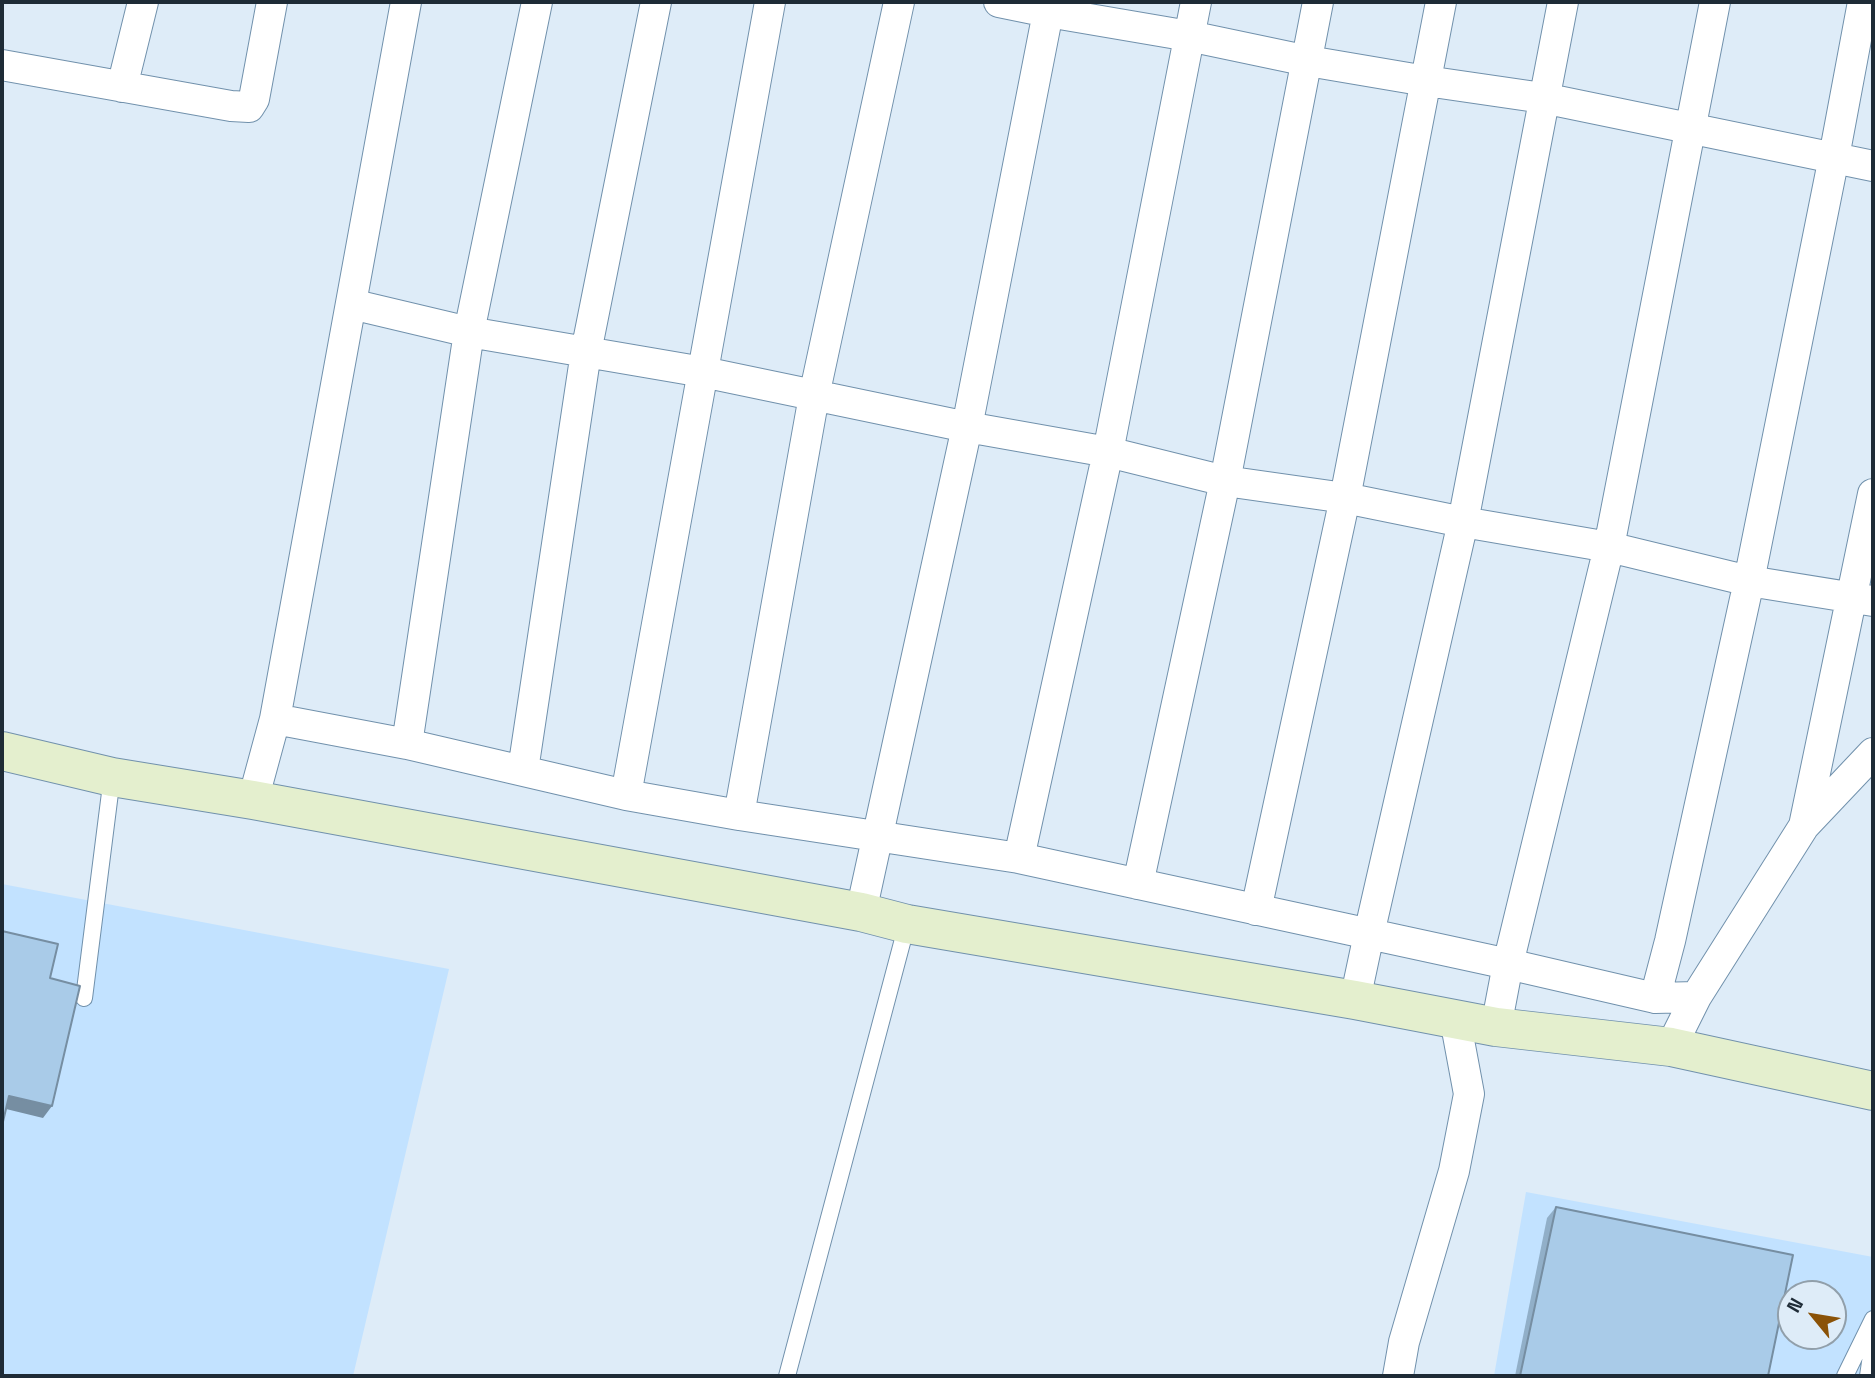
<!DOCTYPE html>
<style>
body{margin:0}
#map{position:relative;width:1875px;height:1378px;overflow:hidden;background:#deecf8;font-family:"Space Grotesk",sans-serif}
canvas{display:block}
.frame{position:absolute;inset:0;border:4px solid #1e2b36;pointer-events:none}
.north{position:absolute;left:1777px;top:1280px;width:70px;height:70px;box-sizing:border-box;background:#deecf8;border:2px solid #919faa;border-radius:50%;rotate:300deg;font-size:19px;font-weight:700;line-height:28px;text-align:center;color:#1e2b36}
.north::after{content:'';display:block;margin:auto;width:24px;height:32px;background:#8a5207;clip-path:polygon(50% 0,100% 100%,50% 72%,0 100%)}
</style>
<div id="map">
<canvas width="1875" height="1378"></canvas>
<div class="frame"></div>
<div class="north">N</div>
</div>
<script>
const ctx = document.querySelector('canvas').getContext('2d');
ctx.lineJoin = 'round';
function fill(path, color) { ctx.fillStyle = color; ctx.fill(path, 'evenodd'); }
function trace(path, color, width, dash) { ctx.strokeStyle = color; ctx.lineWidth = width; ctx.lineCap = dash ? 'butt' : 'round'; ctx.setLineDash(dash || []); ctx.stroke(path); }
const built = new Path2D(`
 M2 884 449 969 353 1376H2Z
 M1526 1192 1873 1257V1376H1494ZM1791 1294H1833V1336H1791Z`);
const lane = new Path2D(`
 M84 998 112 777
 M787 1376 907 924
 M1845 1376 1873 1319
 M1868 1376 1873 1342`);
const street = new Path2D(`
 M999 2 1048 12 1189 36 1308 61 1426 81 1543 98 1873 166
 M2 65 231 106 249 107 254 99 272 2
 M122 87 143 2
 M351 304 469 332 703 372 967 427 1108 452 1225 481 1345 498 1463 522 1609 547 1749 581 1873 601
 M275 719 407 744 626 795 739 815 1019 858 1508 964 1655 998 1696 997
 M407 744 469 332 537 2
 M523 770 586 352 656 2
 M626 795 770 2
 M253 800 275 719 406 2
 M739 815 814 396 899 2
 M1804 826 1873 494
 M1019 858 1108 452 1196 2
 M1138 884 1225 481 1318 2
 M1256 910 1345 498 1441 2
 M861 912 967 427 1050 2
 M1655 998 1670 941 1749 581 1834 157 1863 2
 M1355 1000 1369 934 1463 522 1563 2
 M1496 1027 1508 964 1609 547 1715 2
 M1671 1047 1696 997 1804 826 1873 753
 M1398 1376 1404 1342 1454 1171 1469 1094 1455 1019`);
const secondary = new Path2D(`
 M2 751 112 777 253 800 861 912 907 924 1355 1000 1496 1027 1671 1047 1873 1091`);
const wall = new Path2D(`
 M1556 1207 1768 1376H1515L1547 1218Z`);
const shadedWall = new Path2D(`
 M9 1096 52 1106 43 1118 2 1108Z`);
const building = new Path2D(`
 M2 931 58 944 50 978 80 986 52 1106 9 1096 2 1126Z
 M1556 1207 1793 1255 1768 1376H1520Z`);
fill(built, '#c2e2ff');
trace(lane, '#7191ac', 18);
trace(street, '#7191ac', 32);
trace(secondary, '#7191ac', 40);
trace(lane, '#fff', 16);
trace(street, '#fff', 30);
trace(secondary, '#e4efce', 38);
fill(wall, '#91afc8');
fill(shadedWall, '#768ea2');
fill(building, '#a9cbe8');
trace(building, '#768ea2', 2);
</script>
